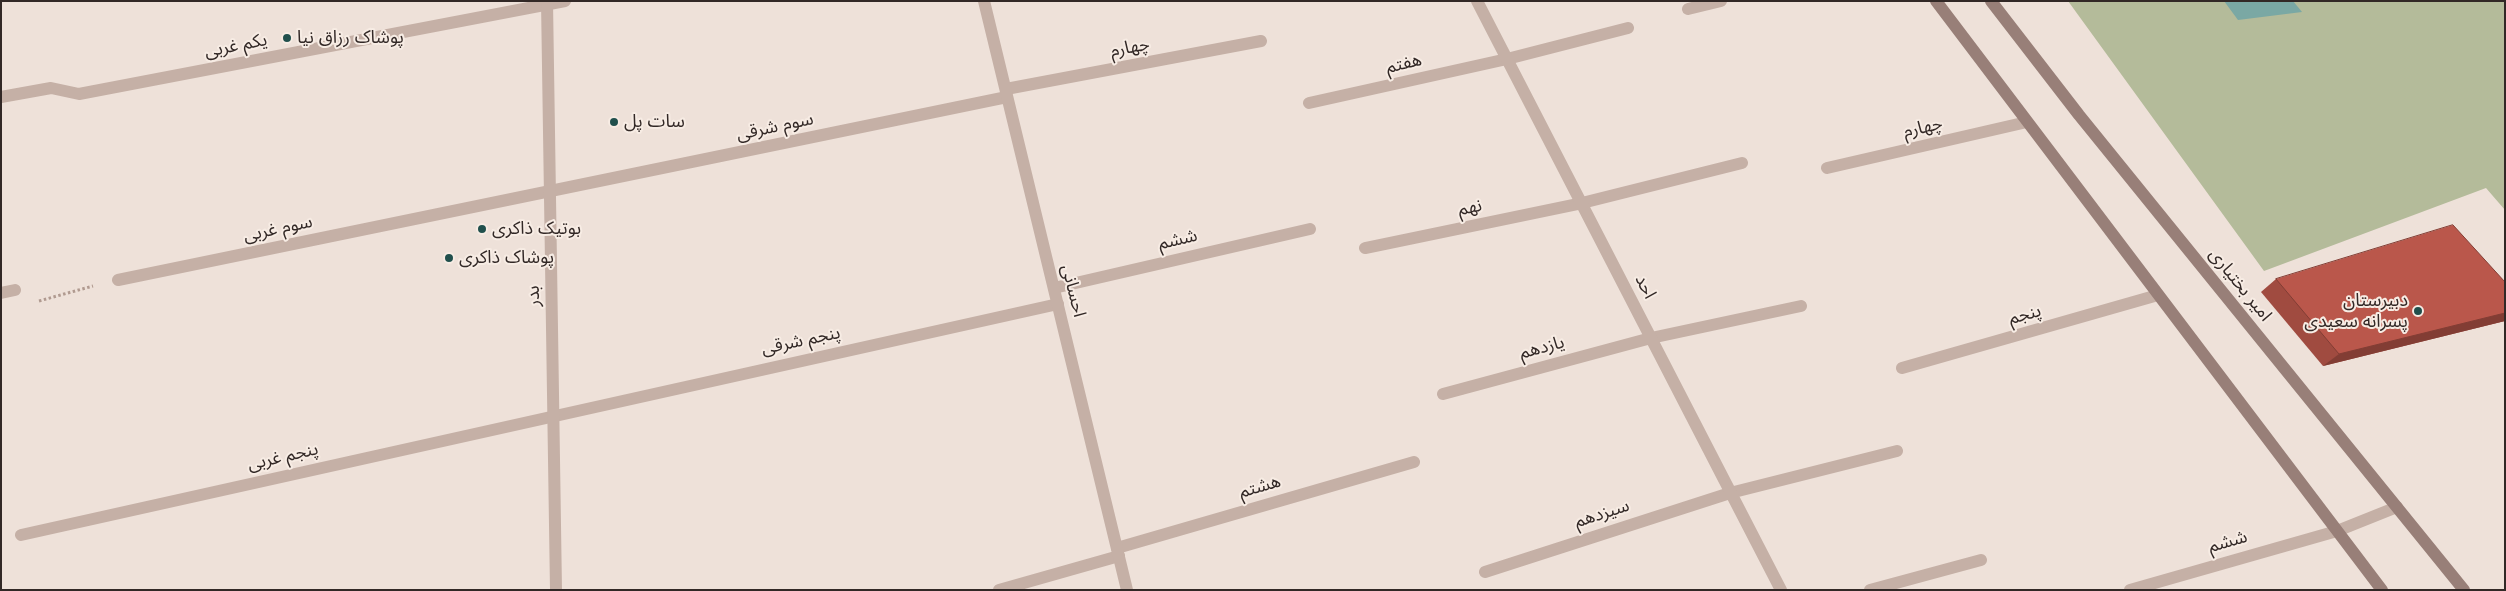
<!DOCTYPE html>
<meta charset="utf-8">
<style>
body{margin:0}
#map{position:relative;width:2506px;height:591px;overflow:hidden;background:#eee1d9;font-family:Arial,sans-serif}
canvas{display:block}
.frame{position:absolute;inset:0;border:2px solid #322826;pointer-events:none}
</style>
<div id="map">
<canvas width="2506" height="591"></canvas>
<div class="frame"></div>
</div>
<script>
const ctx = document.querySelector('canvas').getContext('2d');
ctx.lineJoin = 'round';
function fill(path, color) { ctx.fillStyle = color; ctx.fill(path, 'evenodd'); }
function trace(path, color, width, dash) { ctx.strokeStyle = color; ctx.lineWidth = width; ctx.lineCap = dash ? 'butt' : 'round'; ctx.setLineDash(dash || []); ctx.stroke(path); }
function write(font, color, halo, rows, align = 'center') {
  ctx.font = font + ' Arial,"Noto Sans Arabic",sans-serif'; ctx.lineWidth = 4; ctx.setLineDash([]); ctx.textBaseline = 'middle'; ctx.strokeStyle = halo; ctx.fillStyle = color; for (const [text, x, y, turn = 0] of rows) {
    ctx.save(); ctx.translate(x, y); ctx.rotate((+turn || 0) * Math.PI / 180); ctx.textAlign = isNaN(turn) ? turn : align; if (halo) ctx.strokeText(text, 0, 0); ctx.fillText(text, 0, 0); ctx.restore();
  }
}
const green = new Path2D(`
 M2068 1H2505V210L2486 188 2264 271Z`);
const water = new Path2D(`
 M2224 1H2293L2302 12 2238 20Z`);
const path = new Path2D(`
 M39 301 93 286`);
const minor = new Path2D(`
 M1688 9 1721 1
 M1006 89 1261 41
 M1 97 51 88 79 94 565 1
 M1309 103 1507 59 1628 28
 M1827 168 2027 122
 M1365 248 1582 203 1742 163
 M118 280 1007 97
 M1054 288 1310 229
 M1 293 15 290
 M1902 368 2158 295
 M1443 394 1651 338 1801 306
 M21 535 1058 304
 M1117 548 1414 462
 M1485 572 1730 493 1897 451
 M999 590 1119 556
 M1870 590 1981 560
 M2130 590 2337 531 2397 507`);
const tertiary = new Path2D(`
 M547 1 556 590
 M984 1 1127 590
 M1477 1 1781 590`);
const secondary = new Path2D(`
 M1936 1 2382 590
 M1991 1 2079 115 2464 590`);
const wall = new Path2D(`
 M2276 279 2505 282V321L2323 366 2261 292Z`);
const shadedWall = new Path2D(`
 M2505 313V321L2323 366 2339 354Z`);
const building = new Path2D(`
 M2453 225 2505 282V313L2339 354 2276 279Z`);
const markers = [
 [287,38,5,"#204f4c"],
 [614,122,5,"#204f4c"],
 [482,229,5,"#204f4c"],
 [449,258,5,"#204f4c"],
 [2418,311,5,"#204f4c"]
];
const poiNames = [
 ["پوشاک رزاق نیا",297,38],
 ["سات پل",624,122],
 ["بوتیک ذاکری",492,229],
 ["پوشاک ذاکری",459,258],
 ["دبیرستان",2408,301,"right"],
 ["پسرانه سعیدی",2408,322,"right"]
];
const streetNames = [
 ["یکم غربی",236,46,-11],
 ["چهارم",1130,48,-11],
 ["هفتم",1404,64,-13],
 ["سوم شرقی",775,127,-12],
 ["چهارم",1923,128,-13],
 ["نهم",1470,208,-12],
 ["سوم غربی",278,229,-12],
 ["ششم",1178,240,-13],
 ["امیر بختیاری",2240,285,51],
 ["احد",1645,287,63],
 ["احسانی",1073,291,76],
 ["بدر",534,296,-91],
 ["پنجم",2025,315,-16],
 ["پنجم شرقی",801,341,-12],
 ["یازدهم",1542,348,-15],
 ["پنجم غربی",283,457,-13],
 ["هشتم",1260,487,-16],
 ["سیزدهم",1602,514,-18],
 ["ششم",2228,542,-16]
];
fill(green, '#b4bb9a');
fill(water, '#7aa8a4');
trace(path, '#b09a90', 3, [2.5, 2.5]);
trace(minor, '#c5b0a6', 12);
trace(tertiary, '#c5b0a6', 12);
trace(secondary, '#987f78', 12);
fill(wall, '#a04b40');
fill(shadedWall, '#823d34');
fill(building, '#ba574b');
trace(building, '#823d34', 1);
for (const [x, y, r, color] of markers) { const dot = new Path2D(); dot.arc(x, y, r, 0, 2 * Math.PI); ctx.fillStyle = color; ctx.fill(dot); trace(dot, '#f7ece4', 2); }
write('18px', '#322826', '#f7ece4', poiNames, 'left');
write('18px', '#322826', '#f7ece4', streetNames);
</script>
